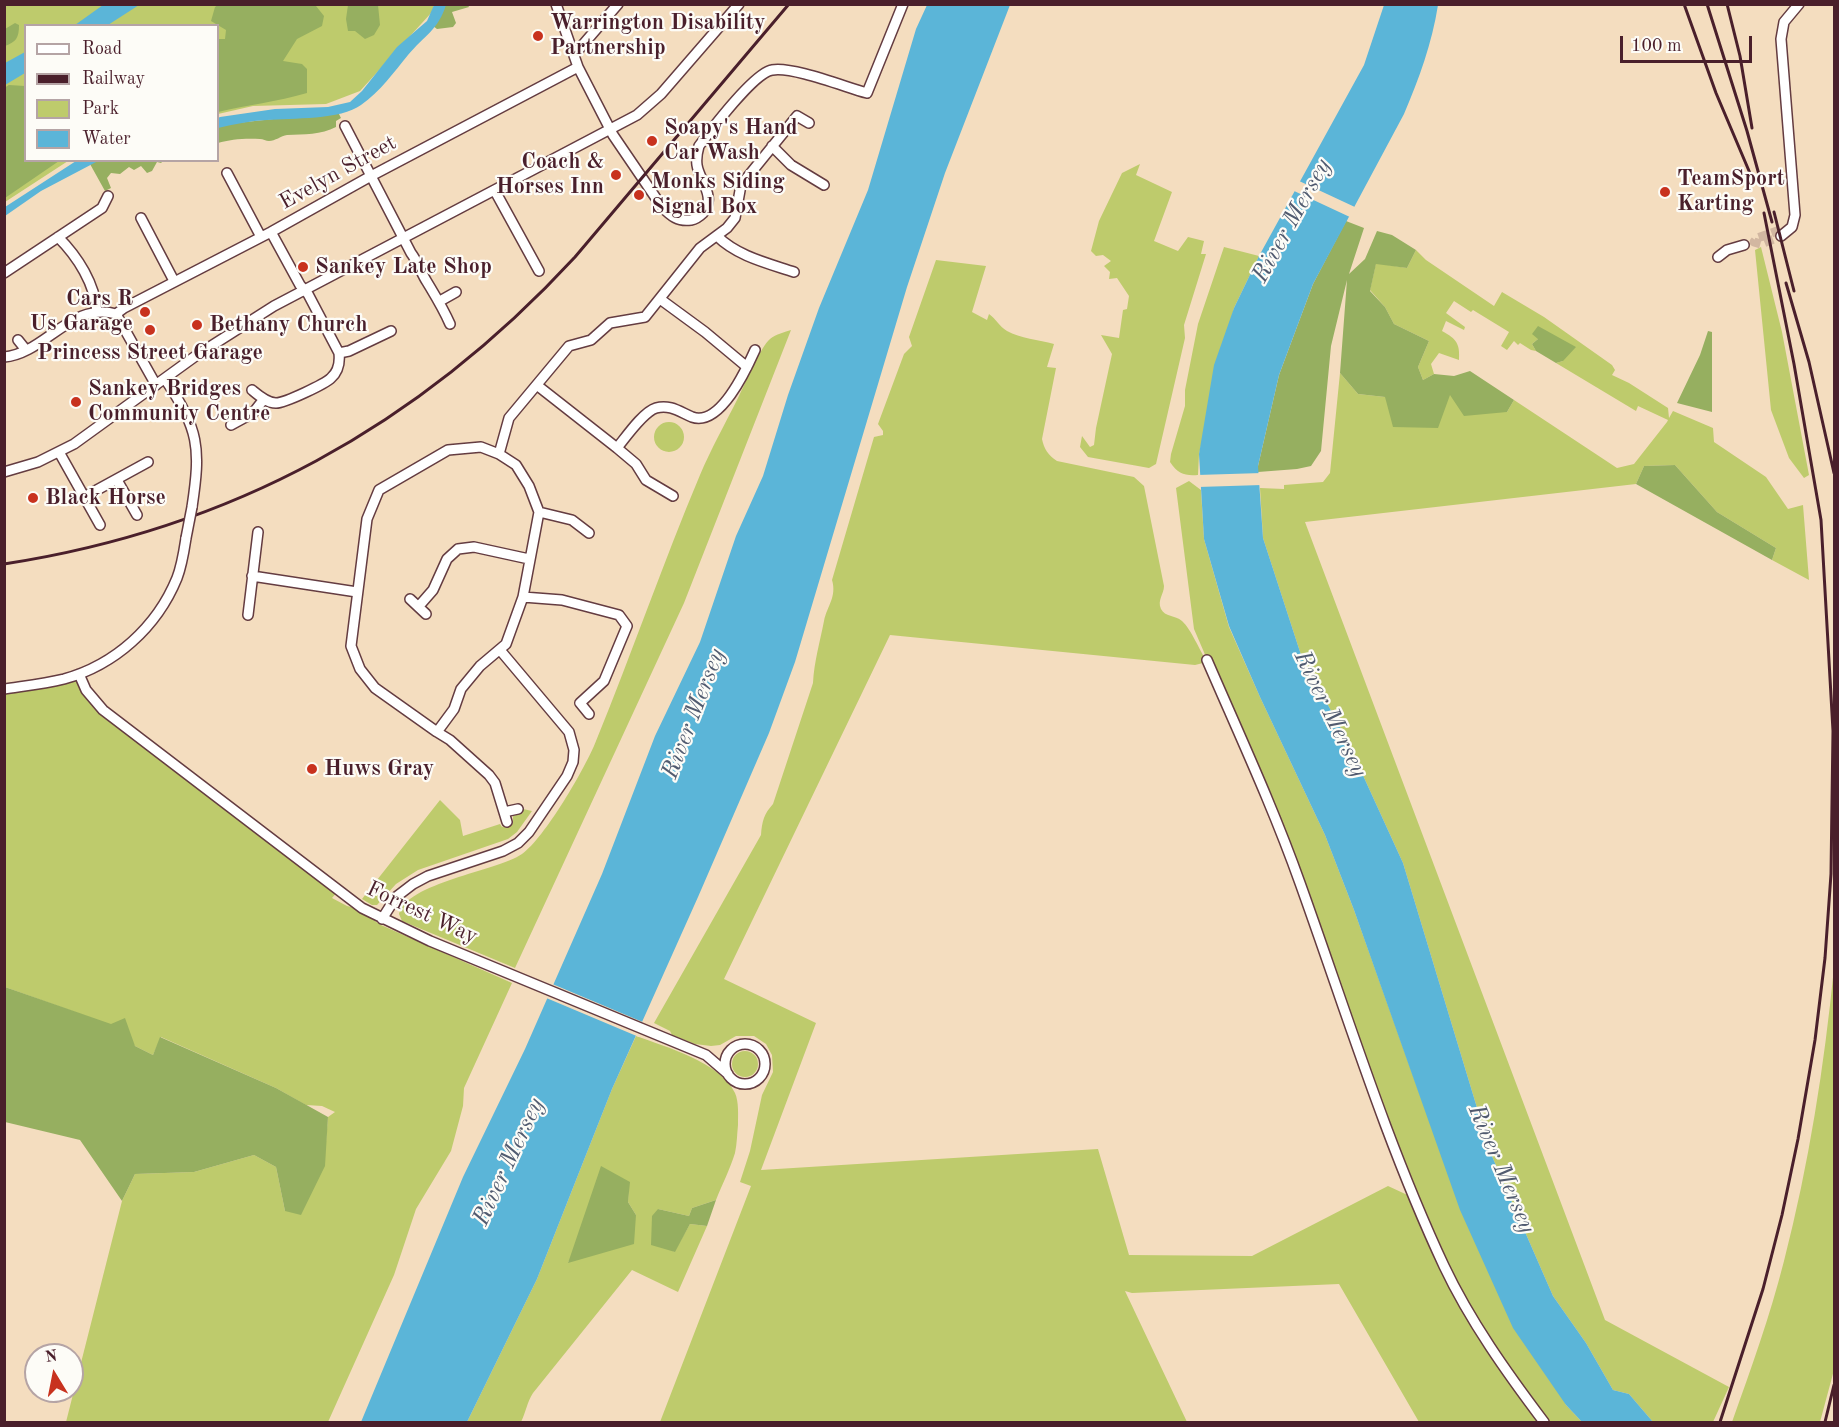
<!DOCTYPE html>
<style>
body{margin:0}
#map{position:relative;width:1839px;height:1427px;overflow:hidden;background:#f4ddbf;font-family:"Old Standard TT",serif}
canvas{display:block}
.frame{position:absolute;inset:0;border:6px solid #4a1f2b;pointer-events:none}
.legend{position:absolute;left:24px;top:24px;width:195px;height:138px;box-sizing:border-box;background:#fdfcf7;border:2px solid #b5a4a5;margin:0;padding:8px 10px;list-style:none;font-size:18px;color:#4a1f2b}
.legend li{display:flex;align-items:center;gap:12px;height:30px}
.legend b{width:30px;border:2px solid #b5a4a5}
.north{position:absolute;left:24px;top:1343px;width:60px;height:60px;box-sizing:border-box;background:#fdfcf7;border:2px solid #b5a4a5;border-radius:50%;rotate:350deg;font-size:16px;font-weight:700;line-height:24px;text-align:center;color:#4a1f2b}
.north::after{content:'';display:block;margin:auto;width:21px;height:27px;background:#c8321e;clip-path:polygon(50% 0,100% 100%,50% 72%,0 100%)}
.scale{position:absolute;left:1620px;top:36px;width:132px;height:27px;box-sizing:border-box;border:3px solid #4a1f2b;border-top:0;padding-left:8px;font-size:18px;line-height:21px;white-space:nowrap;color:#4a1f2b;-webkit-text-stroke:4px #fdfcf7;paint-order:stroke}
</style>
<div id="map">
<canvas width="1839" height="1427"></canvas>
<div class="frame"></div>
<ul class="legend">
<li><b style="height:8px;background:#fff"></b>Road</li>
<li><b style="height:8px;background:#4a1f2b"></b>Railway</li>
<li><b style="height:16px;background:#becb6c"></b>Park</li>
<li><b style="height:16px;background:#5bb5d8"></b>Water</li>
</ul>
<div class="north">N</div>
<div class="scale">100 m</div>
</div>
<script>
const ctx = document.querySelector('canvas').getContext('2d');
ctx.lineJoin = 'round';
function fill(path, color) { ctx.fillStyle = color; ctx.fill(path, 'evenodd'); }
function trace(path, color, width, dash) { ctx.strokeStyle = color; ctx.lineWidth = width; ctx.lineCap = dash ? 'butt' : 'round'; ctx.setLineDash(dash || []); ctx.stroke(path); }
function write(font, color, halo, rows, align = 'center') {
  ctx.font = font + ' "Old Standard TT",serif'; ctx.lineWidth = 4.5; ctx.setLineDash([]); ctx.textBaseline = 'middle'; ctx.strokeStyle = halo; ctx.fillStyle = color; for (const [text, x, y, turn = 0] of rows) {
    ctx.save(); ctx.translate(x, y); ctx.rotate((+turn || 0) * Math.PI / 180); ctx.textAlign = isNaN(turn) ? turn : align; if (halo) ctx.strokeText(text, 0, 0); ctx.fillText(text, 0, 0); ctx.restore();
  }
}
const green = new Path2D(`
 M5 5H434L432 12 360 91 326 104 253 106 218 114V26H26V160L68 161 5 202Z
 M1140 164 1136 175 1172 192 1154 241 1178 251 1188 237 1204 241 1201 254H1206L1184 325 1185 338 1156 464 1149 468 1088 457 1080 447 1082 436 1090 447 1094 445 1096 428 1112 354 1101 335 1119 338 1123 310 1127 309 1129 296 1117 278 1109 279 1110 272 1104 266 1111 261 1103 255 1096 256 1091 251 1099 221 1122 173Z
 M1224 247 1259 256 1234 308 1199 454 1198 475C1185 476 1178 474 1170 462L1171 454 1185 406V390L1198 324Z
 M1761 247 1782 332 1809 475 1804 478 1789 458 1771 410 1755 250Z
 M1416 250 1426 260 1494 306 1502 292 1544 317 1612 365 1615 370 1612 375 1629 383 1668 408 1669 418 1673 411 1713 428 1714 442 1766 477 1788 509 1803 505 1809 580 1772 560 1776 548 1717 512 1675 465 1644 466 1636 484 1305 522 1605 1320 1729 1387 1713 1422H1653L1629 1394 1613 1390 1586 1343 1553 1296 1491 1154 1403 863 1345 736 1302 658 1263 538 1260 488 1284 489V485L1323 482 1330 473 1340 373 1358 394 1385 397 1450 394 1507 412 1514 400 1617 468 1634 464 1667 422 1668 420 1638 406 1636 411 1556 363 1563 361 1538 339 1532 344 1536 351 1531 350 1520 343 1518 345 1514 341 1507 350 1501 346 1509 332 1473 310 1471 312 1454 301 1446 313 1465 327 1464 330 1446 321 1442 331C1457 339 1460 344 1459 360L1439 353 1431 364 1434 374 1423 380 1418 367 1429 341 1394 324 1385 307 1370 290 1376 263 1407 268Z
 M936 260 986 266 972 312 987 320 989 314C996 319 999 326 1007 331 1020 338 1039 340 1054 344L1047 367 1056 368 1042 439C1044 449 1048 455 1057 461L1134 477 1144 486 1164 586C1164 594 1157 600 1161 609 1165 617 1175 615 1182 621 1191 629 1200 651 1207 662L1195 665 890 635 724 979 816 1023 761 1170 1098 1149 1129 1255 1252 1256 1388 1186 1414 1198 1253 766 1194 629 1176 488 1189 481 1201 490 1204 539 1229 627 1260 697 1325 835 1354 910 1420 1095 1566 1405 1582 1422H1419L1339 1284 1132 1293 1125 1291 1187 1422H660L751 1186 740 1182 750 1151 762 1095 773 1072 772 1055 766 1044 754 1036H736L720 1045 711 1046 695 1044 672 1035 670 1031 654 1023 761 835C762 821 764 814 773 804L813 683C814 662 820 642 824 621 827 606 837 597 832 580L874 437 883 435V431L878 424 904 354 912 346 909 337Z
 M791 330 684 603 515 968 402 921 399 914C406 883 497 871 522 854 544 839 586 767 596 741 632 653 663 563 700 475 711 449 725 424 738 398 744 386 761 346 770 339 776 334 785 332 791 330Z
 M654 437a15 15 0 1 1 30 0a15 15 0 1 1-30 0Z
 M79 674 96 703 338 891 332 898 347 906 355 908 381 925 512 983 464 1088 463 1106 451 1151 416 1209 394 1275 328 1422H66L122 1201 135 1174 194 1172 254 1155 276 1167 285 1211 324 1166 328 1117 335 1112 322 1106 306 1105 276 1088 161 1037 153 1055 135 1046 111 1025 5 987V689Z
 M440 800 460 820 463 836 500 824 502 827 513 824V816L523 813V809L532 811 517 832 508 839 418 870 396 884 377 905H372L362 899Z
 M1834 968V1370L1820 1422H1732C1751 1369 1770 1316 1784 1261 1809 1164 1824 1067 1834 968Z
 M636 1036C666 1047 720 1062 735 1093 739 1102 738 1115 738 1125 737 1134 737 1144 735 1153 730 1169 722 1185 716 1200L692 1208 689 1216 658 1209 674 1252 690 1224 707 1226 678 1292 632 1270 533 1393C527 1402 526 1412 521 1422H467L537 1279 612 1089ZM629 1182 628 1202 636 1215 568 1262Z
 M732 1064a13 13 0 1 1 26 0a13 13 0 1 1-26 0Z`);
const forest = new Path2D(`
 M312 5 316 6 324 16 322 26 297 39 283 61 302 64 307 69V93C277 102 247 105 218 112V39H225L226 30 211 21 215 7 219 4Z
 M348 5H378L380 25 374 35 365 39 355 31H348L346 19Z
 M444 5H468L469 7 452 12 456 23 453 27 437 29 433 26Z
 M15 23 19 25C19 38 16 42 5 46V29Z
 M9 85 25 86 26 160 59 161 5 198 4 88Z
 M338 112 341 118 336 121V127C321 135 304 134 287 135 281 136 275 141 269 141 266 141 263 139 260 139 247 138 230 139 218 143V125Z
 M96 160 163 161 161 163 157 162 152 171 147 173 141 166 134 170 129 167 120 174 111 173 107 178 111 188 105 191 90 164Z
 M1346 221 1364 228 1349 274 1365 259 1377 231 1392 235 1416 250 1407 268 1376 264 1370 291 1385 307 1394 324 1429 341 1418 367 1423 380 1434 374 1454 376 1470 371 1514 400 1507 412 1464 416 1450 395 1438 428 1393 427 1385 397 1358 394 1340 373 1347 280 1331 346 1321 451 1311 466 1297 469 1258 472V466L1279 375 1313 284Z
 M1538 326 1576 347 1563 361 1556 363 1536 351 1532 344 1538 339 1532 334Z
 M1708 331 1712 332V412L1677 403 1700 355Z
 M1675 465 1717 512 1776 548 1772 560 1636 484 1644 466Z
 M5 987 111 1024 125 1018 135 1046 153 1055 160 1037 276 1088 328 1117 325 1166 301 1215 285 1211 276 1167 254 1155 194 1172 135 1174 122 1201 80 1140 5 1122Z
 M601 1166 630 1182 628 1202 636 1215 634 1244 568 1263Z
 M716 1200 707 1226 690 1224 675 1252 651 1245 652 1216 658 1209 689 1216 692 1208Z`);
const water = new Path2D(`
 M103 5V4L139 5 108 25H75Z
 M434 5H446C438 30 425 35 408 55 394 72 380 92 361 105 341 120 292 118 267 120 250 121 234 124 218 128V118L220 117 275 109 328 107 350 102 362 91 397 47 427 21Z
 M927 5H1010L945 173 907 287 795 662 769 733 698 897 612 1089 537 1279 467 1422H361L463 1177 525 1049 602 874 655 736 700 642 736 536 763 476 788 395 819 308 868 190 916 29Z
 M1384 5H1438C1432 43 1419 79 1404 114L1313 284 1279 375 1258 466 1263 538 1302 658 1345 736 1403 863 1491 1154 1553 1296 1586 1343 1613 1390 1629 1394 1653 1422H1582L1566 1405 1513 1328 1460 1210 1354 910 1325 835 1260 697 1229 626 1204 539 1199 454 1214 365 1234 308 1259 256 1364 65Z
 M25 52V73L5 85V63Z
 M76 161H98L41 191 5 216V207Z`);
const pier = new Path2D(`
 M1297 180 1357 208 1352 218 1292 190Z
 M1262 473V485L1198 487 1197 475Z
 M550 983 645 1023 639 1037 544 997Z`);
const minorTunnel = new Path2D(`
 M1780 230 1757 238 1754 242 1761 244 1781 236`);
const minor = new Path2D(`
 M556 4 578 67 613 135 662 207C671 216 678 222 691 220 696 219 699 217 703 213 717 197 699 180 697 165 696 158 697 153 699 146 711 130 754 73 772 70 792 66 845 87 867 93L903 4
 M574 55 618 4
 M345 126 411 253C418 262 421 273 427 282 436 297 443 308 450 324
 M772 146 791 165 824 185
 M227 173 261 237
 M495 191 539 271
 M141 218 174 281
 M271 232 300 285 308 294 339 353 349 351 391 331
 M717 236C737 256 767 263 794 272
 M1781 236 1792 227 1795 215 1781 39 1784 22 1799 4
 M58 237C78 257 95 284 97 312
 M1718 257 1727 250 1744 245
 M4 273 102 208 108 196
 M660 299 705 332 747 367
 M440 301 456 292
 M116 314 124 308 271 232 371 176 578 67
 M116 314 156 385
 M18 340 26 350
 M4 357C44 354 72 301 116 314
 M165 379C199 430 201 447 192 507
 M538 386 617 448 636 464 646 480 673 496
 M252 390C258 395 267 403 276 403 285 403 325 384 331 378 339 371 340 362 339 353
 M231 425 253 413 264 399
 M617 448C626 437 643 412 656 408 670 404 680 412 692 417 720 427 746 370 755 350
 M59 452 100 525
 M499 454 509 418 569 346 591 340 610 323 645 317 700 248 727 228 735 218 741 185 797 116 809 123
 M4 472 38 462 74 444 197 355 274 306 637 115 661 94 739 4
 M117 480 137 515
 M84 497 148 462
 M539 512 572 520 589 533
 M252 576 357 592
 M523 597 562 600 619 615 627 626 604 681 580 703 589 714
 M410 599 426 614
 M419 606 433 590 447 559 458 549 474 547 529 559
 M248 615 258 532
 M1207 660C1239 734 1273 807 1300 883 1346 1011 1386 1142 1444 1266 1470 1321 1507 1373 1544 1422
 M79 674 86 690 103 710 362 908 430 941 706 1055 728 1074
 M4 689C24 686 44 684 64 679 115 665 157 627 177 578 182 565 184 551 186 538
 M437 732 454 709 461 689 480 666 506 644 523 597 539 512 529 486 516 465 499 454 481 447 448 450 379 490 367 519 351 646 360 669 375 688 437 732 450 740 489 775 495 783 507 822
 M504 812 518 809
 M382 919 396 897 413 884 428 876 503 851 518 843 529 832 567 776 573 762 574 750 569 732 500 650
 M725 1064a20 20 0 1 1 40 0a20 20 0 1 1-40 0Z`);
const rail = new Path2D(`
 M1684 4 1716 93 1752 178
 M1707 4 1747 131 1772 222
 M1727 4 1740 56 1752 128
 M1774 212 1794 291
 M1786 283 1809 362 1834 473
 M4 564C232 529 419 426 575 257L789 4
 M1720 1422 1763 1289 1782 1215 1798 1139 1815 1040 1825 958 1831 874 1833 731 1821 520 1794 364 1764 213
 M1825 1422 1834 1385`);
const minorBridge = new Path2D(`
 M186 538 192 507`);
const markers = [
 [538,36,6,"#c8321e"],
 [652,141,6,"#c8321e"],
 [616,175,6,"#c8321e"],
 [1665,192,6,"#c8321e"],
 [639,195,6,"#c8321e"],
 [303,267,6,"#c8321e"],
 [145,312,6,"#c8321e"],
 [197,325,6,"#c8321e"],
 [150,330,6,"#c8321e"],
 [76,402,6,"#c8321e"],
 [33,498,6,"#c8321e"],
 [312,769,6,"#c8321e"]
];
const poiNames = [
 ["Warrington Disability",550,23],
 ["Partnership",550,48],
 ["Soapy's Hand",664,128],
 ["Car Wash",664,153],
 ["Coach &",604,162,"right"],
 ["Horses Inn",604,187,"right"],
 ["TeamSport",1677,179],
 ["Karting",1677,204],
 ["Monks Siding",651,182],
 ["Signal Box",651,207],
 ["Sankey Late Shop",315,267],
 ["Cars R",133,299,"right"],
 ["Us Garage",133,324,"right"],
 ["Bethany Church",209,325],
 ["Princess Street Garage",150,353,"center"],
 ["Sankey Bridges",88,389],
 ["Community Centre",88,414],
 ["Black Horse",45,498],
 ["Huws Gray",324,769]
];
const streetNames = [
 ["Evelyn Street",338,173,-29],
 ["Forrest Way",422,913,25]
];
const waterNames = [
 ["River Mersey",1292,221,-61],
 ["River Mersey",694,714,-69],
 ["River Mersey",1330,714,64],
 ["River Mersey",509,1162,-65],
 ["River Mersey",1501,1169,67]
];
fill(green, '#becb6c');
fill(forest, '#96af60');
fill(water, '#5bb5d8');
fill(pier, '#f4ddbf');
trace(minorTunnel, '#d2b7a1', 9, [9, 4.5]);
trace(minor, '#643c41', 12);
trace(minor, '#fff', 9);
trace(rail, '#4a1f2b', 3);
trace(minorBridge, '#643c41', 12, []);
trace(minorBridge, '#fff', 9);
for (const [x, y, r, color] of markers) { const dot = new Path2D(); dot.arc(x, y, r, 0, 2 * Math.PI); ctx.fillStyle = color; ctx.fill(dot); trace(dot, '#fdfcf7', 2); }
write('bold 22px', '#4a1f2b', '#fdfcf7', poiNames, 'left');
write('22px', '#4a1f2b', '#fdfcf7', streetNames);
write('italic 24px', '#515b70', '#fdfcf7', waterNames);
</script>
